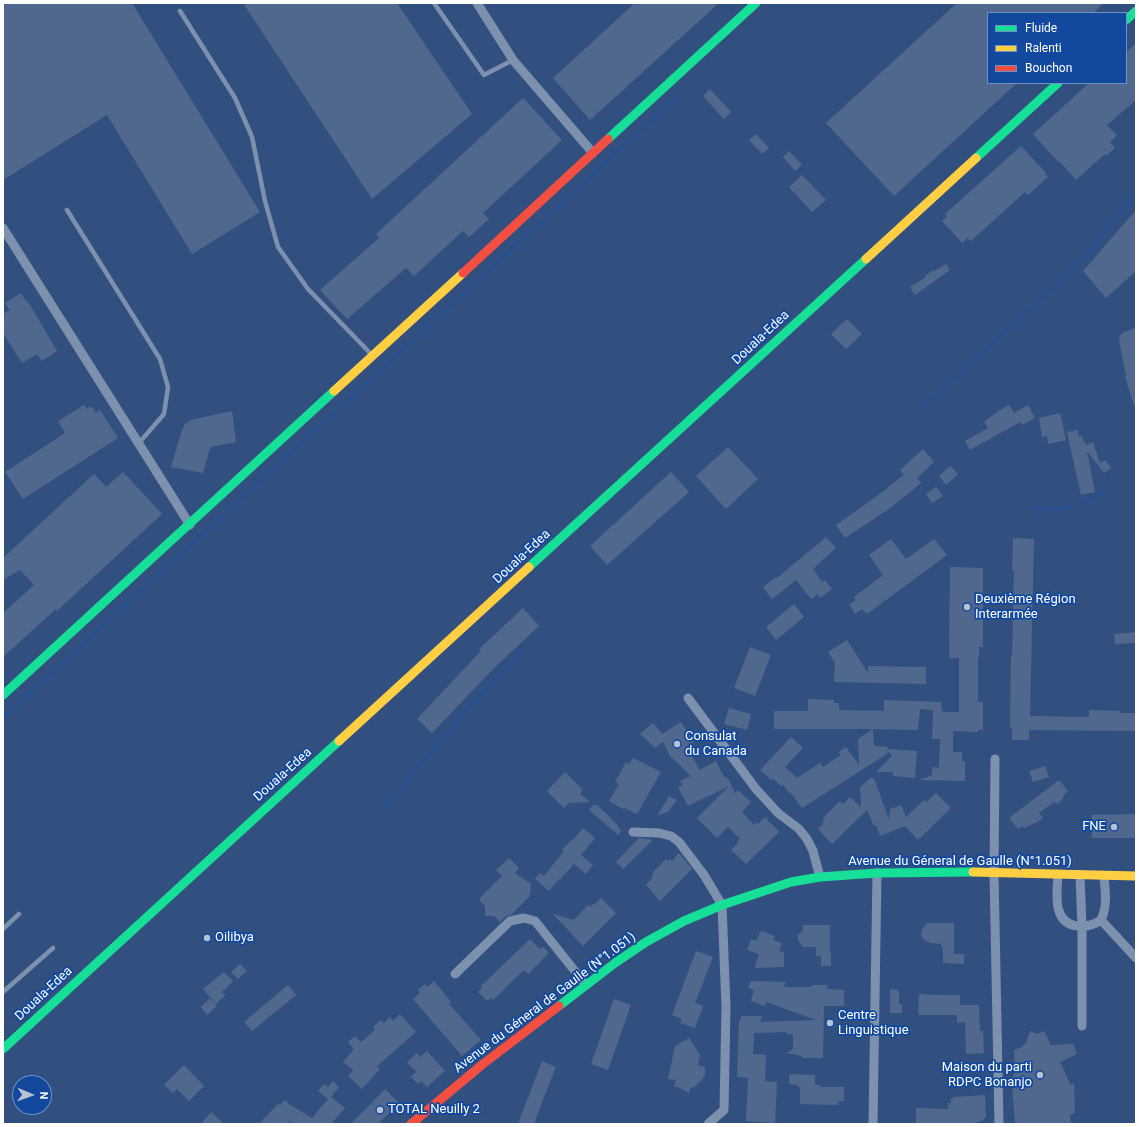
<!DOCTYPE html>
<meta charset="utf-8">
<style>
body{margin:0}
#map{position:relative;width:1139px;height:1127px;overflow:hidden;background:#32507f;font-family:Roboto,sans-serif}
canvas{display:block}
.frame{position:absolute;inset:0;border:4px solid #fff;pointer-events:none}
.legend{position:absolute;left:987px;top:12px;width:140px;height:72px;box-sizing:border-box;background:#12499f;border:1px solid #7192c5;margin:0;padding:5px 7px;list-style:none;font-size:12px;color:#fff}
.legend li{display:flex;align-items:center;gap:8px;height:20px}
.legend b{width:20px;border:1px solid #7192c5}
.north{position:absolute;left:12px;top:1075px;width:40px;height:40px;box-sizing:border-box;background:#12499f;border:1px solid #7192c5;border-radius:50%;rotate:92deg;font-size:11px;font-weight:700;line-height:16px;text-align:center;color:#fff}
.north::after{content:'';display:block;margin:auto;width:14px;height:18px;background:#b7c2d2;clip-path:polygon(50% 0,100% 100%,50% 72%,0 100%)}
</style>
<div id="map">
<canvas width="1139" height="1127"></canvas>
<div class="frame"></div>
<ul class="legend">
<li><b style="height:5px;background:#16e098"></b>Fluide</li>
<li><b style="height:5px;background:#ffcf43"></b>Ralenti</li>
<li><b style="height:5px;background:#f24e42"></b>Bouchon</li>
</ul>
<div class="north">N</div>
</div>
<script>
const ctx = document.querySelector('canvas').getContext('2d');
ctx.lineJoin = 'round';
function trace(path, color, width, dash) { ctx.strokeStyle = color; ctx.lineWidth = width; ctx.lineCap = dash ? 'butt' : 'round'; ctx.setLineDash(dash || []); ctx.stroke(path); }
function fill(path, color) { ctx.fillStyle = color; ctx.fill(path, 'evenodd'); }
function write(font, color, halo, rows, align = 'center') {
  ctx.font = font + ' Roboto,sans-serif'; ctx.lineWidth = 3.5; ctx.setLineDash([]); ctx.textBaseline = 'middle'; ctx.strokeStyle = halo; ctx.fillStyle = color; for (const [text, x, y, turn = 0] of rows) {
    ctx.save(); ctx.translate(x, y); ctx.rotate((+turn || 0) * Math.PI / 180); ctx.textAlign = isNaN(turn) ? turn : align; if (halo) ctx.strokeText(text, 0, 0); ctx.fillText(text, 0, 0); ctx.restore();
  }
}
const stream = new Path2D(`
 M921 409 1078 265 1136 193
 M1081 505 1104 491
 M1034 520 1035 509H1056L1073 507
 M3 718 678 96
 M383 809 488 686 524 650`);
const building = new Path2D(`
 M3 3H132L260 212 192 254 107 115 3 180Z
 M243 3H397L472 114 372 199Z
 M635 3H719L590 120 553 78Z
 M957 3H1104L1093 13H988V83H1017L894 196 826 123Z
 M1136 43V100L1107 125 1117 135 1110 142 1115 148 1106 156 1105 154 1076 180 1059 161 1058 162 1033 134 1089 83H1126V52Z
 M710 89 731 112 724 119 703 96Z
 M523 98 562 140 483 213 489 219 469 237 463 231 414 276 406 268 347 319 320 290 379 238 376 234Z
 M756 134 769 148 762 154 749 140Z
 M1021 146 1046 173 1045 174 1048 177 1028 195 1025 192 971 241 967 238 962 243 942 221 947 216 945 214Z
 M789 151 802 165 795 171 783 157Z
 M802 175 826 200 812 212 789 187Z
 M1136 210V271L1106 298 1083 271Z
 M946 264 950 270 915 295 910 287 926 277 925 276 933 270 934 271Z
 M21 293 26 301 27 300 57 351 42 361 37 354 22 363 3 333V314L10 310 5 303Z
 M847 319 862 334 846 349 831 334Z
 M1136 328V405H1134L1125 377 1126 376 1119 340 1120 335 1124 332Z
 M84 405 87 409 91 406 96 413 100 410 118 438 23 499 5 472 65 433 58 421Z
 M1009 405 1014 413 1028 405 1035 418 1022 425 1020 422 970 450 965 441 988 428 984 422 1000 410Z
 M232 411 236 442 215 446 210 448 203 473 171 467 182 430 185 424 191 420Z
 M1060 413 1066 440 1048 444 1047 436 1042 437 1039 418Z
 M1078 430 1079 437 1082 436 1084 442H1085L1086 445 1093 442 1100 463 1105 460 1111 468 1104 473 1087 451 1095 492 1081 495 1067 432Z
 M728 447 758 479 726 509 696 476Z
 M923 449 934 462 917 478 921 483 889 509 845 538 836 525 888 488V487L904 475 900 470Z
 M950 466 958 474 946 485 939 476Z
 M123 472 162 514 57 611 56 609 3 657V613L34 585 20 570 3 580V558L94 474 106 487Z
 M671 472 689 492 607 565 590 546Z
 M936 487 943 496 932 503 926 494Z
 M826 537 836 548 813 569 822 582 825 580 832 589 820 598 818 594 811 599 796 580 772 599 763 587 776 577 777 578Z
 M1013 538 1034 539 1030 716 1089 717V710L1120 711V713H1136V731L1029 730V740H1012V728H1010L1011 656H1012L1014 570H1012Z
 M891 539 906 559 934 539 947 555 867 614 862 609 855 614 849 604 856 600 854 597 883 575 869 555Z
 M950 567 983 568V647H979V657H978V702H983V730H978V732L953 731V752H962V761H965V781L920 780 932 775V767L939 768 940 739H932L933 710 920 709 918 730 873 729 874 746 888 747 887 749 917 751 915 778 893 776V772H876L892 756 887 750V754L802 808 790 792 789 793 783 785 781 786 773 779 771 780 760 770 791 737 803 748 785 767 797 778 820 763 823 767 841 755 838 752 846 747 859 765 858 739 873 729H774V711H808V699L834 700V703H839V710L884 711V700L941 702 942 712H959V658H949Z
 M794 604 804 617 776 640 766 627Z
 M523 608 539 626 493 669 432 733 417 719 481 651 479 649Z
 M1136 632V643L1115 644 1114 634Z
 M847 640 868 673V666L926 667V684L834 682 835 663 828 652Z
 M750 647 771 655 755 696 734 688Z
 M729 708 751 714 747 730 724 724Z
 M681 722 694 742 686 747 700 770 716 761 724 777 728 778 735 793 738 790 751 802 742 812 754 825 756 822 758 824 765 817 779 832 746 864 731 850 738 843 737 842 740 839 728 827 717 838 697 818 729 786 688 806 678 787 683 785 680 781 691 776 670 756 663 742 655 748 640 734 653 723 662 734Z
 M633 758 661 772 637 814 624 808 623 809 609 801 619 784 615 782 626 762 629 764Z
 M1045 766 1049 777 1033 782 1029 771Z
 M565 772 583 790 580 794 590 802 569 803 564 808 547 791Z
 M870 778H874L889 820 890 809 901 805 906 817 924 800 926 802 936 793 951 808 918 840 905 826 880 836 876 825 874 826 867 810 832 844 818 829 824 823 822 822 825 819 823 818 840 801 843 804 850 797 861 807 860 788Z
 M1059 780 1068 791 1063 795 1064 797 1058 804 1054 802 1039 813 1043 818 1036 823H1035L1024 828 1023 826 1018 829 1009 818Z
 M669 796 677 800 669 811 657 816Z
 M593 805H597L603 811H604L618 826 621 831 618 835 589 810Z
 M1136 814V838H1092V815Z
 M583 828 595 838 581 855 593 865 586 874 574 864 560 880 559 879 549 891 535 879 540 873 544 876 564 851 562 850 571 840 572 841Z
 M639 838 650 839 652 841 623 869 616 862Z
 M679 853 692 869 660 901 646 885 652 878 651 877 654 875 652 873 666 859 668 861 670 859 672 861Z
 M509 858 519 868 515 873 531 884 530 896 511 915 506 916 500 922 494 916H485V906L480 901V898L502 876 496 870Z
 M601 898 616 913 583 946 553 914 574 920 588 905 590 907 593 904 594 905Z
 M927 923H954V954H964V964L943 963V947H941V944L930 943 925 940 921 936 922 930Z
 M803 925H830V953H831V966H821V956H816V947H803L798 940V935L803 930Z
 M761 931 775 936 773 940 782 943 779 951 784 952V967L755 968 756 966H755L759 954 747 950 751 939 756 941Z
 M530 939 540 949 543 947 549 953 528 974 524 970 493 1000 491 998 487 1001 478 992 482 988 481 986Z
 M696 951 713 957 695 1003 703 1006 695 1028 680 1023 682 1019 672 1015Z
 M240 964 247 971 238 979 231 972Z
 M224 972 233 981 222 992 225 995 216 1004 203 989Z
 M434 981 451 1002 449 1004 481 1040 462 1056 413 999 420 993 418 990 425 984 427 987Z
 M751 981 786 982 784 987H811L812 985H827V989L844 990V1006H824L823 1058H802V1056L787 1053 793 1049V1034H787V1032L754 1033 753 1054 766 1055 765 1081 777 1082 775 1123 746 1121 748 1078 737 1077 739 1020H741V1016H762L760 1022 816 1020 766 1002 765 1006 751 1001 754 990 748 988Z
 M288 985 296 995 252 1031 244 1022Z
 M890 989 898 990 899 992V1004H902V1013H890Z
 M919 994 940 995H960V1005H979L980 1031H983L984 1053 966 1054 965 1022 957 1023V1015H918Z
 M210 998 217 1006 207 1015 201 1007Z
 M614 999 631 1005 608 1070 591 1064Z
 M400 1014 416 1032 377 1066 380 1069 362 1089 348 1076 353 1070 343 1062 354 1049 348 1042 355 1036 361 1042 375 1030 373 1027 381 1020 384 1023 390 1017 393 1021Z
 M1030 1031 1037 1034 1044 1031 1051 1045 1073 1044 1077 1054 1060 1062 1071 1085 1074 1083 1075 1113 1070 1115 1071 1124H1015L1012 1085H1010L1015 1071 1014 1050 1022 1047 1026 1043Z
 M689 1038 700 1055 698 1065 705 1067V1075L703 1077 702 1081H700L695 1087 690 1088 689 1093 678 1087H674L676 1080 668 1079 675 1046Z
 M427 1051 445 1071 427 1087 421 1081 418 1084 411 1077 416 1072 407 1062 417 1053 420 1057Z
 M542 1061 556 1067 542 1102 534 1124H518Z
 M184 1065 204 1086 189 1101 177 1089 173 1093 164 1085Z
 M789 1074 815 1075V1085H820V1087H844V1101H838V1105L800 1104V1087H798V1085L789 1084Z
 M333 1081 339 1087 331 1097 345 1108 331 1124H294L290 1121 288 1124H259L278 1104 280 1105 285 1100 289 1104 312 1118 328 1099 318 1091 324 1084 328 1087Z
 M385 1089 399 1103 378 1124H351Z
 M985 1095 986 1118H984V1120L972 1124H916V1108L948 1109V1103H951V1099H953V1097Z
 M211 1112 224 1124H201Z`);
const lane = new Path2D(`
 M434 3 484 75 513 60
 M180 11 235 98 252 137 265 201 278 247 308 289 372 355
 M67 210 160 359 168 387 164 414 139 443
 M3 929 19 914
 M3 992 53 948`);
const street = new Path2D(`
 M477 3 513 60 593 153
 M3 228 190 525
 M688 698 756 789 778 813 799 829 807 839 813 851 820 877
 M995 759 994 873 999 1124
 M633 832 659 833 671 836 679 842 704 875 722 905 726 1007 724 1110 708 1124
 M1058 874C1057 893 1052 923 1077 926 1086 927 1094 925 1101 920 1108 905 1105 891 1104 876
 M1080 875 1082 927V1026
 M1101 920 1136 958
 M455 974 510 921 524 918 535 921 586 985
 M873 1124 877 873`);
const fast = new Path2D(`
 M1126 20 1136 11
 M608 139 756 3
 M976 158 1058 83
 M529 567 866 259
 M3 695 334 391
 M559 1006 615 963 646 942 684 921 722 905 791 882 820 877 877 873 973 872
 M3 1049 339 741`);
const slow = new Path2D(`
 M866 259 976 158
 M334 391 463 273
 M339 741 529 567
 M973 872 1136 876`);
const jam = new Path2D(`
 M463 273 608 139
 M411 1124 483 1064 559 1006`);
const markers = [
 [967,607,4,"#b7c2d2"],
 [677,744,4,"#b7c2d2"],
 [1114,827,4,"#b7c2d2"],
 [207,938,4,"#b7c2d2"],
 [830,1023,4,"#b7c2d2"],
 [1040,1075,4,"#b7c2d2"],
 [380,1110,4,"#b7c2d2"]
];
const streetNames = [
 ["Douala-Edea",761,338,-43],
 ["Douala-Edea",522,557,-43],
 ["Douala-Edea",283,775,-42],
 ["Avenue du Géneral de Gaulle (N°1.051)",960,862],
 ["Douala-Edea",44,994,-43],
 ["Avenue du Géneral de Gaulle (N°1.051)",545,1003,-37]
];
const poiNames = [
 ["Deuxième Région",975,600],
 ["Interarmée",975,615],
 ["Consulat",685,737],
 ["du Canada",685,752],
 ["FNE",1106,827,"right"],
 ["Oilibya",215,938],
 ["Centre",838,1016],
 ["Linguistique",838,1031],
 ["Maison du parti",1032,1068,"right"],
 ["RDPC Bonanjo",1032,1083,"right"],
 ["TOTAL Neuilly 2",388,1110]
];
trace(stream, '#284f8e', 3.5);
fill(building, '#50688d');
trace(lane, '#7d91af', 4.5);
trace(street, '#7d91af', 9);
trace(fast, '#16e098', 9);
trace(slow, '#ffcf43', 9);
trace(jam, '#f24e42', 9);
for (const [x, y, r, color] of markers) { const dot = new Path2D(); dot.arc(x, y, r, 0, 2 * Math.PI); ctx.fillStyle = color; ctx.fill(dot); trace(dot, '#12499f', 1.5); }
write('13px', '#fff', '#12499f', streetNames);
write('13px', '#fff', '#12499f', poiNames, 'left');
</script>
